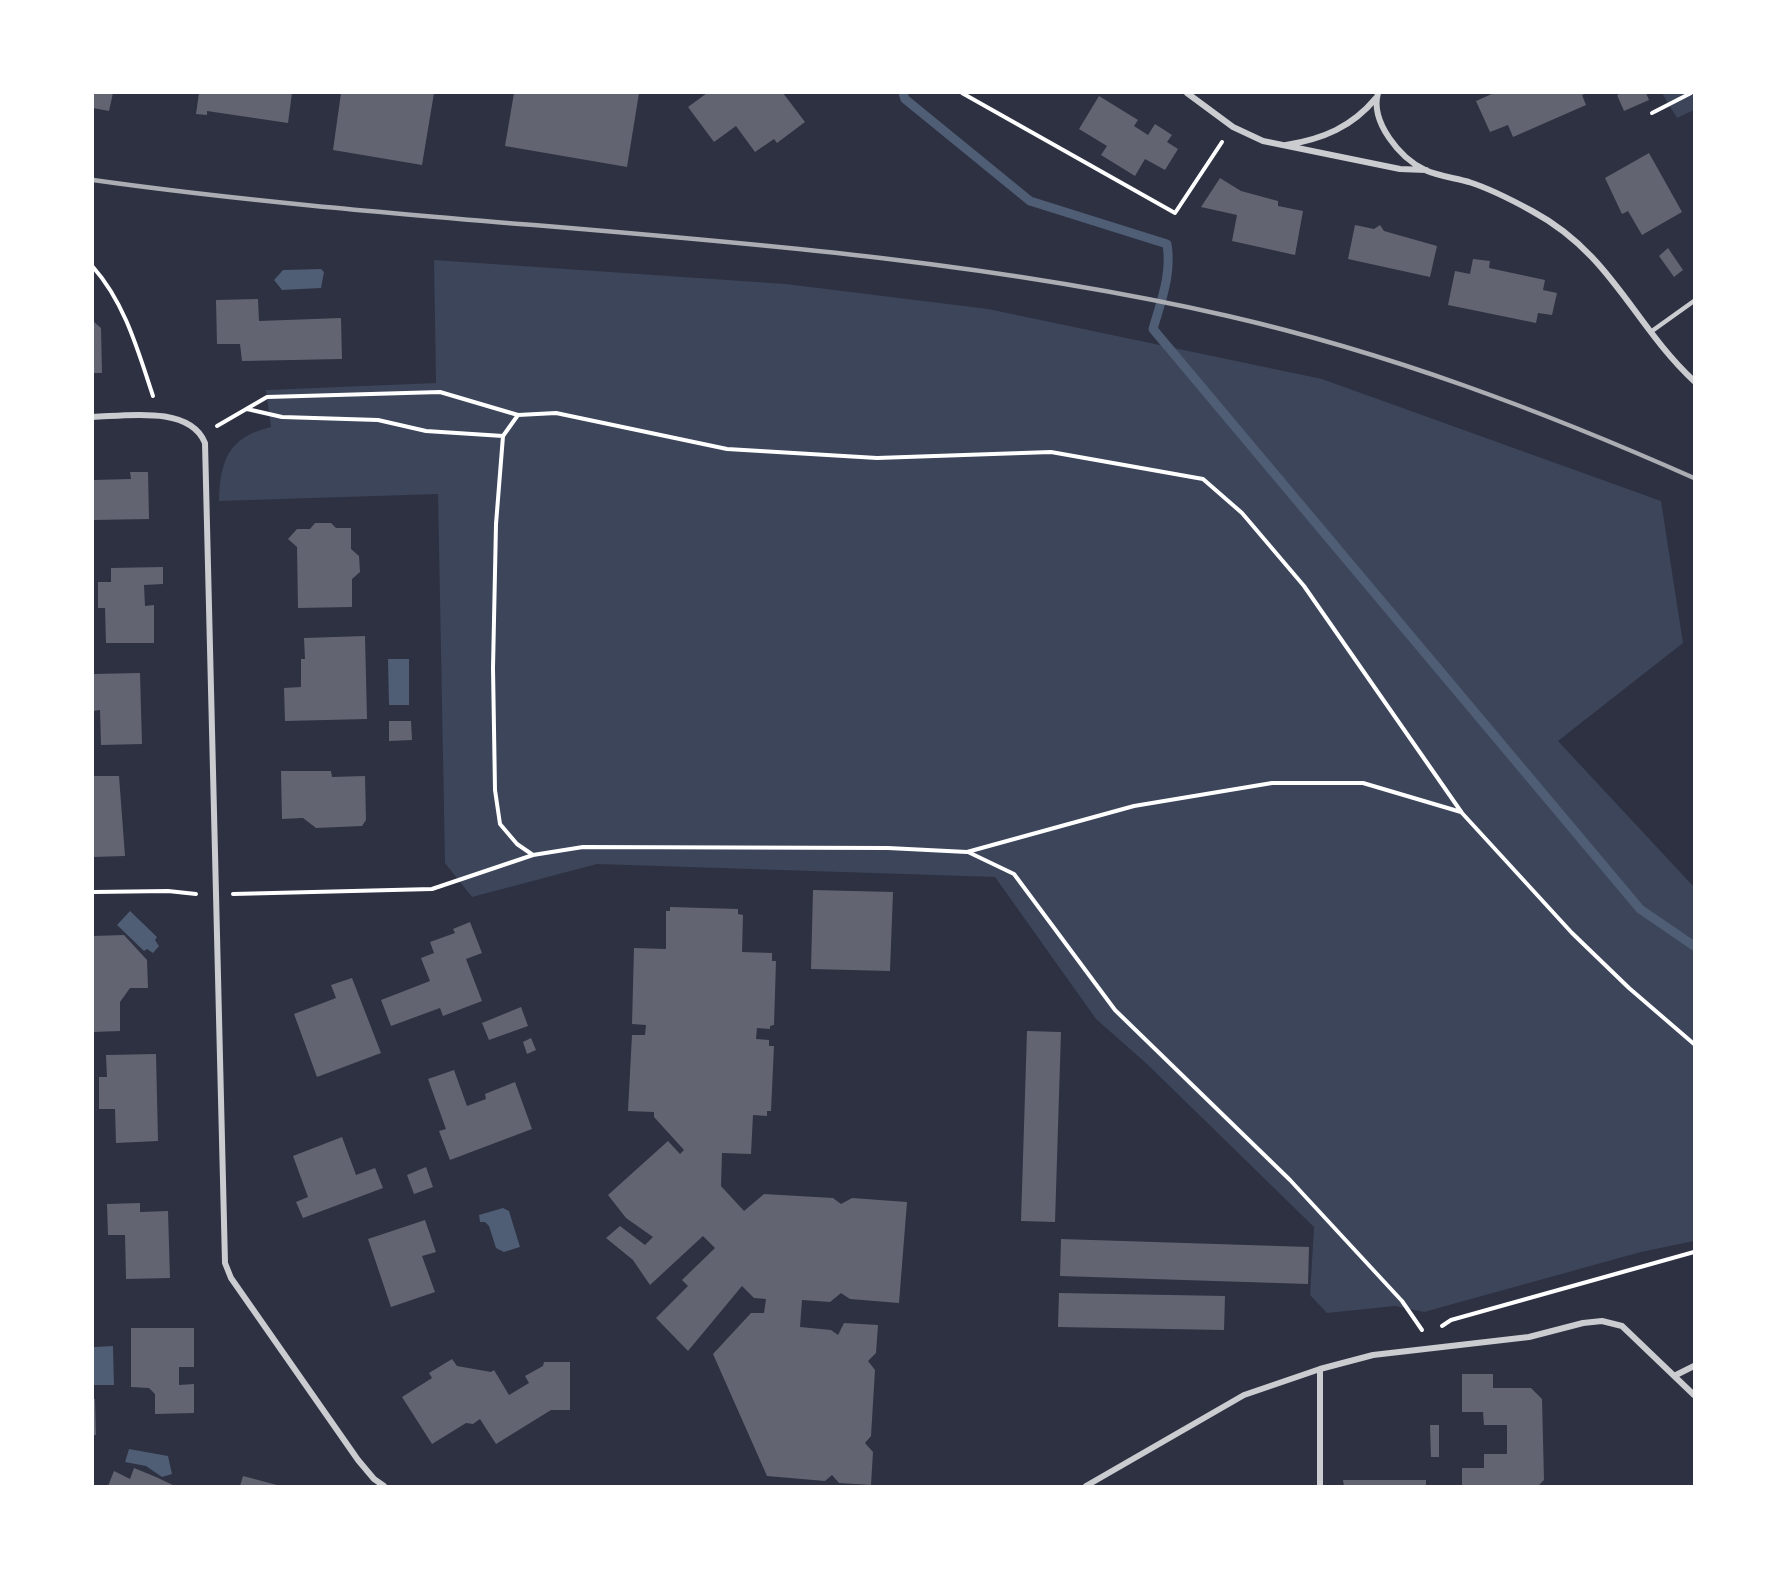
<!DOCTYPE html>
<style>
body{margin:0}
#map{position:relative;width:1787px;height:1579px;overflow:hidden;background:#2d3142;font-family:"Roboto Condensed",sans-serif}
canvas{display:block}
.frame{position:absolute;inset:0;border:94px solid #fff;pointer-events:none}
</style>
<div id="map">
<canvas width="1787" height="1579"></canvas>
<div class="frame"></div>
</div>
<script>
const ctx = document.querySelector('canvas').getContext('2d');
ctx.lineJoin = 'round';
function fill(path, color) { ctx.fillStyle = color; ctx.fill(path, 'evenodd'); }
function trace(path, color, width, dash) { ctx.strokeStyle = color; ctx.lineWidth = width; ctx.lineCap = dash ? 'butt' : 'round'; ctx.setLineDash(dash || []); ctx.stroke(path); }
const green = new Path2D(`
 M1662 93H1694V110L1677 118Z
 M434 260 786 284 988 309 1322 379 1661 501 1683 643 1558 741 1694 887V1241L1641 1252 1424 1312 1395 1306 1327 1313 1310 1295 1314 1227 1147 1064 1096 1019 995 877 597 864 472 897 445 863 438 494 219 501C220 461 228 437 271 427L266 390 436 383Z`);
const water = new Path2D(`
 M321 269 324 272 321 288 282 290 274 280 283 270Z
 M388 659H409V705H389Z
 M130 911 157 937 155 940 159 946 153 953 147 949 144 951 117 925Z
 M503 1208 509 1211 520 1247 504 1252 496 1248 489 1226 485 1222H480L479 1215Z
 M113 1346 114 1385H94V1347Z
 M129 1449 168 1456 172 1474 162 1477 146 1466 125 1462Z`);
const stream = new Path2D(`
 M903 93 905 99 1030 201 1167 244C1172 274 1161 301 1153 329L1640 909 1694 946`);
const building = new Path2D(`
 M93 93H113L109 111 93 108Z
 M199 93H292L288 123 207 111V115L196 114Z
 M341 93H434L422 165 333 150Z
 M514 93H639L627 167 505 146Z
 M707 93H783L805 122 777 143 774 139 755 152 736 126 714 142 688 107Z
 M1494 93H1587L1582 95 1586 105 1513 137 1508 125 1490 132 1476 101Z
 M1622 93H1646L1649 100 1624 111 1617 95Z
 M1099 96 1138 120 1134 126 1148 135 1155 124 1172 135 1167 142 1178 149 1165 170 1145 159 1135 176 1101 155 1107 146 1079 129Z
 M1649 153 1682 212 1642 235 1628 211 1622 214 1605 178Z
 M1220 178 1241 191 1278 201V206L1303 211 1295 255 1232 241 1237 215 1201 207Z
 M1355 225 1374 229 1380 225 1384 231 1437 246 1430 277 1348 259Z
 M1668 248 1683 270 1674 277 1659 256Z
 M1473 259 1490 261 1489 268 1545 280 1543 290 1557 293 1552 315 1538 313 1536 323 1448 305 1455 271 1470 274Z
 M258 299 259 321 341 318 342 359 242 361 240 344H217L216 300Z
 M93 321 101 328 102 373H93Z
 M130 472H148L149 519 93 520V480L131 479Z
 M315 523H331L336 528H351V549L359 556 360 572 352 579V607L298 608 297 547 288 539 297 529H310Z
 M163 567V584L144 585 145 606 154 605V643H106L105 608H98V582H111V568Z
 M365 636 367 719 285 721 284 688 301 687V659H305L304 638Z
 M140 673 142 744 101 745 100 710 93 711V674Z
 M389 721H411L412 740 389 741Z
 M281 771H331L332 777 365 776 366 820 362 826 316 828 303 818 282 819Z
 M93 776H119L125 856 93 857Z
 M813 890 893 892 890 971 811 969Z
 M670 907 738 909V914L743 915 742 952 772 953V961H776L774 1025 770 1026V1029L757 1028 756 1039 769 1040V1046H774L771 1111H767V1116L753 1115 751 1154 722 1153 721 1186 744 1211 764 1194 833 1198 841 1204 852 1198 907 1202 899 1303 850 1299 841 1293 830 1302 802 1300 800 1327 831 1330 838 1335 844 1323 878 1325 876 1353 868 1361 875 1370 871 1436 865 1443 873 1452 871 1485 839 1483 832 1475 825 1481 767 1476 713 1354 751 1313H764L766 1299 754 1298 742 1286 688 1351 656 1318 688 1286 682 1280 715 1248 703 1236 650 1285 633 1260 606 1238 620 1226 645 1245 653 1237 626 1218 608 1195 668 1141 680 1154 684 1150 654 1117V1112L628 1111 632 1035H645L646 1025 632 1024 634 948 666 949V911H670Z
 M470 922 482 953 466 959 482 1001 443 1016 440 1008 391 1026 381 1000 430 981 421 958 434 953 430 942 455 933 453 929Z
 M124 935 147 960 148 988H130L120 1002V1031L93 1032V936Z
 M352 978 381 1053 317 1077 294 1014 336 998 331 985Z
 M521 1007 528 1026 489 1040 482 1023Z
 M1027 1031 1061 1032 1055 1222 1021 1221Z
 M531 1038 536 1050 527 1054 523 1042Z
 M156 1054 158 1141 116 1143 115 1109H99V1077H107L106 1055Z
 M454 1070 467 1106 486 1099 485 1094 515 1082 532 1129 450 1160 439 1131 446 1129 428 1079Z
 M342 1137 356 1175 375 1168 383 1188 303 1218 296 1202 308 1197 293 1156Z
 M426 1167 433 1187 414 1194 407 1175Z
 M140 1203V1212L168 1211 170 1278 126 1279 125 1235H108L107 1204Z
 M425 1220 436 1252 422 1256 435 1292 391 1307 368 1239Z
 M1061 1239 1309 1247 1308 1284 1060 1276Z
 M1059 1293 1225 1296 1224 1330 1058 1327Z
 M131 1328H194V1367H179V1385L194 1384V1413L155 1414V1394L149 1388 131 1387Z
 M452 1359 457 1366 491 1372 494 1370 509 1395 529 1383 525 1376 543 1366 544 1362H570V1410H551L496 1444 480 1419 473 1424 466 1423 432 1444 402 1397 432 1378 429 1373Z
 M1462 1374H1493V1388H1531L1542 1399 1544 1480 1538 1486H1462V1468H1484V1454H1507V1425H1484L1483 1412H1462Z
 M93 1399H95L96 1435H93Z
 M1430 1425H1439V1457H1431Z
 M134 1468 156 1477 175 1486H108L114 1471 130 1479Z
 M243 1476 277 1485V1486H240Z
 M1343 1480H1426V1486H1344Z`);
const path = new Path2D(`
 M962 93 1175 213 1222 142
 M1652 113 1691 93
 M93 267C125 303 138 351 153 396
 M247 409 282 417 378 420 426 431 503 436
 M518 415 503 436 496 524 493 668 495 790 500 824 517 844 533 855
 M217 426 267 397 440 392 518 415 556 413 727 449 877 458 1051 452 1203 479 1242 513 1304 586 1462 813 1572 933 1629 988 1694 1044
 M968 852 1014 874 1115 1010 1290 1180 1402 1301 1422 1330
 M93 892 168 891 196 894
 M233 894 432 889 533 855 583 847 888 848 967 852 1134 806 1272 783H1363L1461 812
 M1442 1326 1451 1320 1694 1252`);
const service = new Path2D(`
 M1652 331 1694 301`);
const minor = new Path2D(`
 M1187 93 1233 127 1263 141 1400 169 1426 170
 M1378 93C1370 122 1400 158 1425 170 1438 176 1455 178 1469 182 1491 189 1512 200 1532 211 1612 254 1633 324 1694 381
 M1286 145C1323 139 1352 127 1376 98
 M93 417C125 416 190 405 205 443L225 1263 231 1278 358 1460 374 1479 384 1486
 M1320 1369V1486
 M1674 1376 1694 1366
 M1086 1486 1244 1395 1320 1369 1373 1355 1529 1337 1583 1323 1602 1321 1622 1326 1694 1395`);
const rail = new Path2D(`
 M93 180C470 233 856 231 1228 316 1389 353 1543 411 1694 478`);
fill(green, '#3c4559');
fill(water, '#4f5d75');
trace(stream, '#4f5d75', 9);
fill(building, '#626471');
trace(path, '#fff', 4);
trace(service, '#caccd0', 4.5);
trace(minor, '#caccd0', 6);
trace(rail, '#abadb3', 4.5);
</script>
